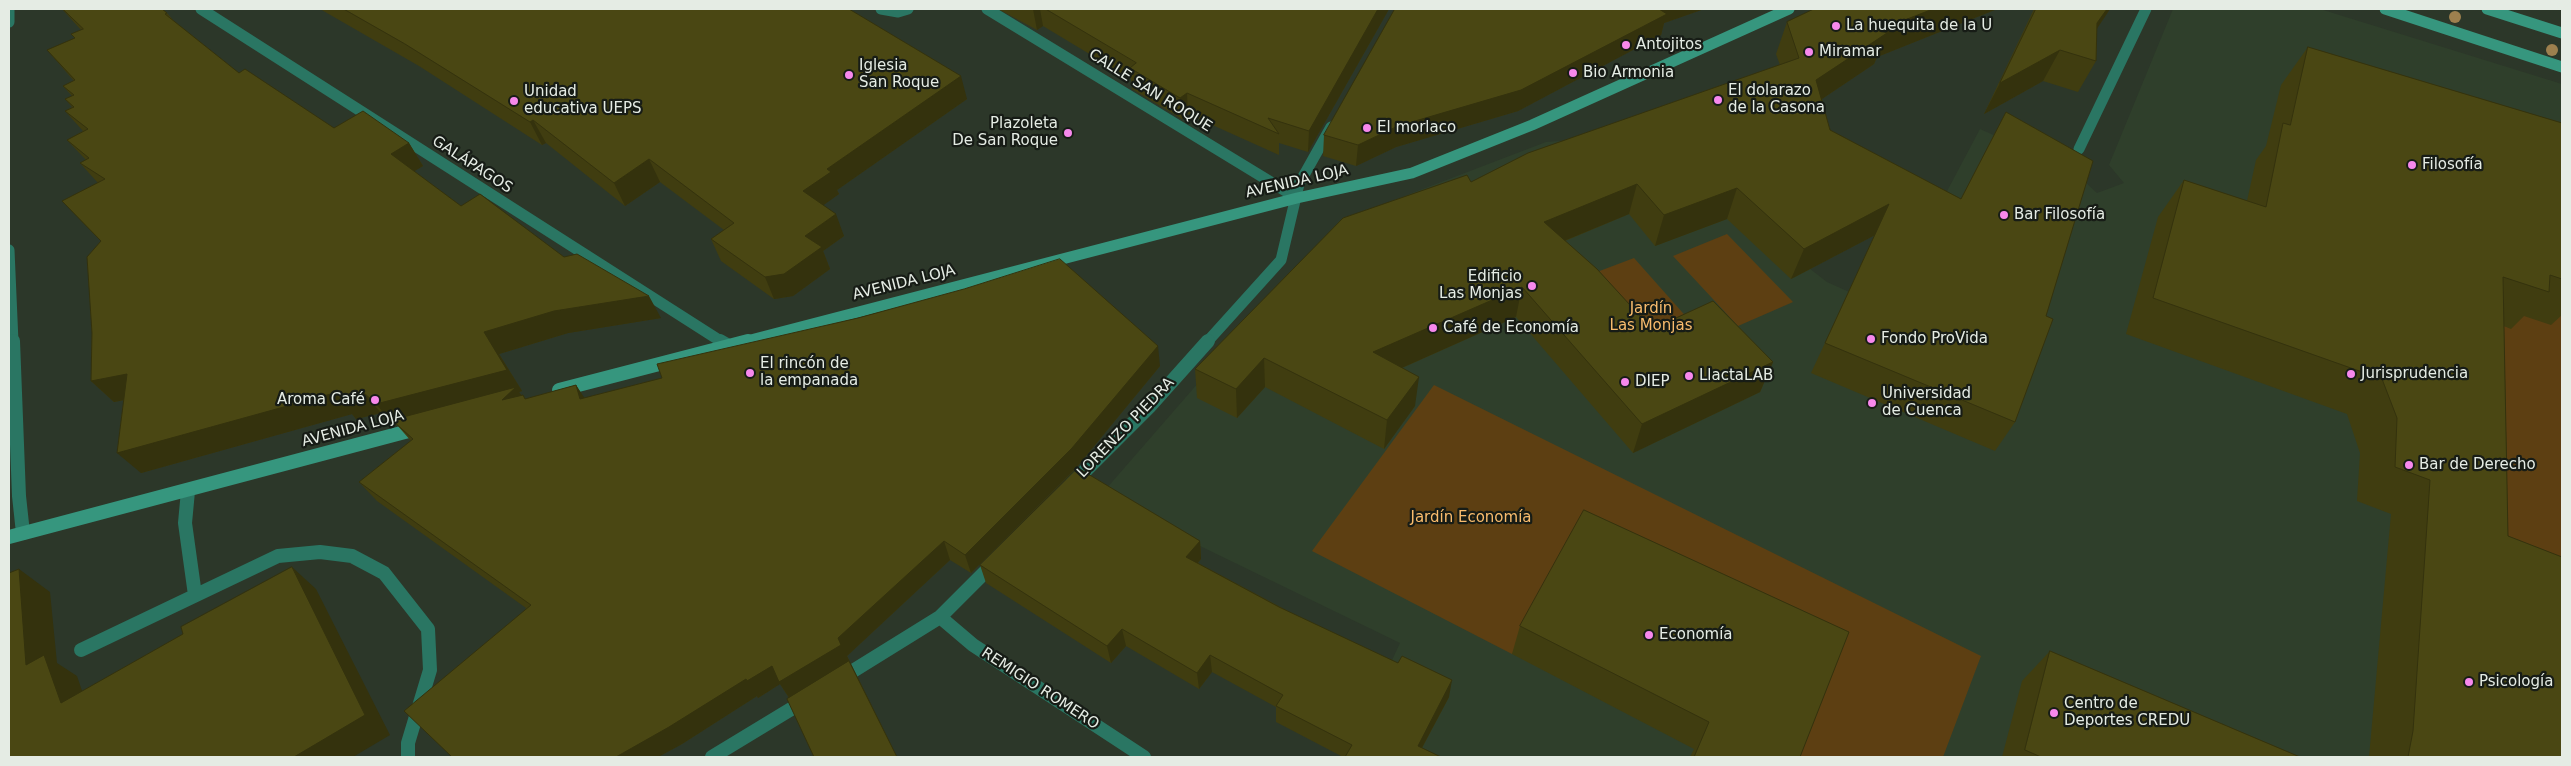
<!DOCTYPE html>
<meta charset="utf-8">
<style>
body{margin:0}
#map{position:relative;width:2571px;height:766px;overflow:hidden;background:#2c3729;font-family:"DejaVu Sans",sans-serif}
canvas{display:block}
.frame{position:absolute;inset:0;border:10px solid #e5ece4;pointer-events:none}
</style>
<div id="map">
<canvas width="2571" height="766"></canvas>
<div class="frame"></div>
</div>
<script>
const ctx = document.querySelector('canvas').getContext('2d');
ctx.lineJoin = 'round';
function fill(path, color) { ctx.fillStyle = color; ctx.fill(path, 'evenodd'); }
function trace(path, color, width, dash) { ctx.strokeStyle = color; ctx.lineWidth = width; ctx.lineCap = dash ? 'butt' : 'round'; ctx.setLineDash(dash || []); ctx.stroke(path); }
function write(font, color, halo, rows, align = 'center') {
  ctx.font = font + ' "DejaVu Sans",sans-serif'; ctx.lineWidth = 4.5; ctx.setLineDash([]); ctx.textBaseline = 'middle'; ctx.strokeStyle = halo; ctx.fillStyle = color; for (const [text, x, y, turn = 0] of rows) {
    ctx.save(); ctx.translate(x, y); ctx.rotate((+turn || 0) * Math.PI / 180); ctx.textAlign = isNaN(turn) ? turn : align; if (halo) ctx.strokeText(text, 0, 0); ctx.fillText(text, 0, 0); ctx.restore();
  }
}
const built = new Path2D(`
 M2173 9H2320L2562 84V757H1347L1400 643 1099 497 1339 221 1546 142 1637 135 1827 282 1885 308 1980 129 2071 169 2097 193 2124 183 2109 165Z`);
const green = new Path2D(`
 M1727 234 1793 302 1738 326 1673 256Z
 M1634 258 1698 330 1644 352 1581 278Z
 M2562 282V581L2465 515 2466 313 2510 328Z
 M1434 385 1981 656 1943 757H1792L1574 541 1512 654 1312 551Z`);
const lane = new Path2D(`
 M188 491 185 523 195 595
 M81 650 278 556 320 552 352 556 384 573 428 629 430 670 408 743V757`);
const streetFar1 = new Path2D(`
 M9 9V22
 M201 9 722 342
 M881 9 898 12 908 9
 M987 9 1297 198
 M2079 149 2146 9
 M9 250 13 342
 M1207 342 1281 260 1299 184 1331 127`);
const street = new Path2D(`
 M13 341 19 496 23 533
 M720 341 727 345
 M1072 484 1149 407 1208 341
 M940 617 973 645 1144 757
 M840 679 940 617 995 562
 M712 757 806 700`);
const secondaryFar1 = new Path2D(`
 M2385 9 2562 67
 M2487 9 2562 33
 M743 342 1297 198 1412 173 1532 125 1789 9`);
const secondary = new Path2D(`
 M559 390 748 341
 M9 537 420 428`);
const trees = [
 [2455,17],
 [2552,50]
];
const wall = new Path2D(`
 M62 9H162L167 13 173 20 239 73 334 128 409 143 423 166 414 171 461 206 564 257 661 318 568 333 499 354 522 391 519 392 521 395 526 399 576 385 584 398 1160 366 1076 468 971 573 950 560 847 656 897 757H814L789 698 780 684 758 698 757 696 682 744 658 757H452L526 608 377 501 359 482 411 441 397 425H394L381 413 356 419 352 414 141 473 124 400 114 402 91 381 101 241 62 201 98 183 80 163 86 160 67 140 83 131 65 111 72 107 65 99 72 96 63 86 74 81 47 50 75 38 81 30Z
 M320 9H849L967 99 837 190 839 194 823 205 844 236 823 251 830 269 793 296 774 299 721 261 711 239 724 230 660 182 625 206 546 143 542 145 419 66Z
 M998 9H1389L1308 152 1279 143V155L1188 114 1182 119 1132 89 1131 79 1043 26 1037 30Z
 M1395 9H1704L1664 23 1661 35 1518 111 1396 147 1356 166 1323 156 1324 135Z
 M1814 9H1997L1877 57 1874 64 1822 99 1830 130 1961 199 2006 112 2046 316 2015 422 1995 451 1811 373 1875 235 1791 279 1727 219 1655 246 1629 214 1565 241 1652 329 1773 362 1760 392 1633 453 1516 317 1402 368 1415 406 1384 449 1265 387 1237 418 1197 398 1195 369 1471 182 1780 65 1776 54 1787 22Z
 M2034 9H2110L2097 28 2096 61 2078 92 2043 81 1984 114Z
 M2308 47 2562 123V315L2551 325 2524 316 2511 329 2504 326 2508 536 2562 757H2369L2391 514 2357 501 2360 453 2347 414 2126 334 2158 217 2184 180 2247 201 2256 160 2266 146 2281 85Z
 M1200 541 1201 559 1198 563 1449 697 1422 748 1441 757H1343L1276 722V707L1212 672 1199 689 1126 646 1111 663 986 583 980 565Z
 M1520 626 1800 757H1690L1694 749 1512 654Z
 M2050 651 2300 757H2002L2022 681Z`);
const shadedWall = new Path2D(`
 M1033 9H1040L1043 26 1037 30Z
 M1378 9H1389L1308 152 1309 131Z
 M1656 9H1704L1664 23 1661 35 1518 111 1396 147 1356 166 1358 145Z
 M1933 9H1997L1877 57 1874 64 1804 111 1816 80 1879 30Z
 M2107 9H2110L2080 54 2097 23Z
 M2060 50 2043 81 1984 114 2000 83Z
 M961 76 967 99 837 190 839 194 811 214 803 191 827 169Z
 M1187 93 1188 114 1182 119 1180 98Z
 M533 120 546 143 542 145 530 122Z
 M409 143 423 166 406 176 391 154Z
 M649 159 660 182 625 206 614 183Z
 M1637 184 1629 214 1537 252 1544 222Z
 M1737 188 1727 219 1655 246 1664 215Z
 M1889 204 1875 235 1791 279 1804 249Z
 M836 214 844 236 823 251 830 269 793 296 774 299 765 277 805 236Z
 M1522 287 1516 317 1370 382 1373 352Z
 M649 296 661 318 568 333 499 354 522 391 519 392 530 407 392 420 397 425H394L376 404 484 332 554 311Z
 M1158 346 1160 366 1076 468 971 573 965 555Z
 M1264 358 1265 387 1237 418 1236 389Z
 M1773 362 1760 392 1633 453 1642 424Z
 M127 374 149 395 114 402 91 381Z
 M1419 377 1415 406 1384 449 1387 420Z
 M576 385 589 405 580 399Z
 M338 392H363L381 413 356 419 352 414 141 473 117 453Z
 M944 541 950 560 847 656 897 757 790 699 780 684 758 698 757 696 682 744 658 757H616L746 679 772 666 838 638Z
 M1200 541 1201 559 1188 574 1186 557Z
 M292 567 316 589 390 735 353 757H294Z
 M19 569 50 592 57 663 77 676 93 723 61 703 26 665Z
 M1122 629 1126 646 1111 663 1107 646Z
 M1210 655 1212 672 1199 689 1197 673Z
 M1452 680 1449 697 1417 757 1418 746Z`);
const building = new Path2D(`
 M63 9H162L167 13 165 14 239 73 245 69 334 128 363 111 409 143 391 154 461 206 480 194 564 257 577 254 649 296 554 311 484 332 507 370 376 404 363 392 338 398V392L117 453 127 374 91 381 92 333 87 257 101 241 62 201 105 179 80 163 89 158 67 140 88 129 65 111 74 107 65 99 74 95 63 86 75 80 47 50 75 38 71 34 83 29Z
 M344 9H849L961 76 827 169 831 172 803 191 836 214 805 236 822 247 784 274 765 277 711 239 734 223 649 159 614 183 533 120 530 122 405 44Z
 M1046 9H1378L1309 131 1268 118 1279 134 1187 93 1180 98 1130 68 1136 63Z
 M1395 9H1659L1667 14 1521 90 1398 126 1358 145 1324 135Z
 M1814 9H1933L1879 30 1887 33 1816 80 1830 130 1961 199 2006 112 2093 161 2046 316 2053 319 2015 422 1825 343 1889 204 1804 249 1737 188 1664 215 1637 184 1544 222 1597 269 1652 329 1713 301 1773 362 1642 424 1522 287 1373 352 1419 377 1387 420 1264 358 1236 389 1195 369 1343 218 1467 175 1471 182 1528 153 1799 58 1787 22Z
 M2036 9H2107L2097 23 2096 61 2060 50 2000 83Z
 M2308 47 2562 123V279L2550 275 2549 292 2503 277 2508 536 2562 557V757H2408L2413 731 2430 480 2395 467 2397 418 2382 379 2153 298 2184 180 2266 207 2283 123 2290 125Z
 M1060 259 1158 346 1072 448 965 555 944 541 838 638 841 645 779 682 772 666 747 681 746 679 669 727 616 757H452L404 711 531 605 359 482 413 439 392 420 516 387 502 400 523 395 525 399 576 385 580 399 662 378 657 364 858 318 964 289Z
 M1078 468 1200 541 1186 557 1279 607 1398 663 1402 656 1452 680 1418 746 1441 757H1345L1352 745 1276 706 1283 695 1210 655 1197 673 1122 629 1107 646 980 565Z
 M1584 510 1849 632 1800 757H1694L1709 722 1520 626Z
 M292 567 365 715 294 757H9V573L19 569 26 665 44 655 61 703 183 634 181 627Z
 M2050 651 2300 757H2041L2025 750Z
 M849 661 897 757H814L787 699Z`);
const markers = [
 [1836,26,5,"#f788ec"],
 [1626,45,5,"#f788ec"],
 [1809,52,5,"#f788ec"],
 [1573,73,5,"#f788ec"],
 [849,75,5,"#f788ec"],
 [1718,100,5,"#f788ec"],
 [514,101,5,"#f788ec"],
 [1367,128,5,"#f788ec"],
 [1068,133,5,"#f788ec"],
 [2412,165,5,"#f788ec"],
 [2004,215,5,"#f788ec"],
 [1532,286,5,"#f788ec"],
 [1433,328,5,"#f788ec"],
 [1871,339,5,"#f788ec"],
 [750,373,5,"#f788ec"],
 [2351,374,5,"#f788ec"],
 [1689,376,5,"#f788ec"],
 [1625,382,5,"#f788ec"],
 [375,400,5,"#f788ec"],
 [1872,403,5,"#f788ec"],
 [2409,465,5,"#f788ec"],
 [1649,635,5,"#f788ec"],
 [2469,682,5,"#f788ec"],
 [2054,713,5,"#f788ec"]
];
const poiNames = [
 ["La huequita de la U",1846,26],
 ["Antojitos",1636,45],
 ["Miramar",1819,52],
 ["Iglesia",859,66],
 ["San Roque",859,83],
 ["Bio Armonia",1583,73],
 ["El dolarazo",1728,91],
 ["de la Casona",1728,108],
 ["Unidad",524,92],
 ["educativa UEPS",524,109],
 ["Plazoleta",1058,124,"right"],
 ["De San Roque",1058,141,"right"],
 ["El morlaco",1377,128],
 ["Filosofía",2422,165],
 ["Bar Filosofía",2014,215],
 ["Edificio",1522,277,"right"],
 ["Las Monjas",1522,294,"right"],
 ["Café de Economía",1443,328],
 ["Fondo ProVida",1881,339],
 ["El rincón de",760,364],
 ["la empanada",760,381],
 ["Jurisprudencia",2361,374],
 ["LlactaLAB",1699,376],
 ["DIEP",1635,382],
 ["Universidad",1882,394],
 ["de Cuenca",1882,411],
 ["Aroma Café",365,400,"right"],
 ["Bar de Derecho",2419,465],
 ["Economía",1659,635],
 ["Psicología",2479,682],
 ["Centro de",2064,704],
 ["Deportes CREDU",2064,721]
];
const streetNames = [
 ["CALLE SAN ROQUE",1150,91,32],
 ["GALÁPAGOS",472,165,33],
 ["AVENIDA LOJA",1297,182,-13],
 ["AVENIDA LOJA",904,283,-14],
 ["LORENZO PIEDRA",1126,428,-46],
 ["AVENIDA LOJA",353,429,-15],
 ["REMIGIO ROMERO",1040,689,33]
];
const parkNames = [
 ["Jardín",1651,309],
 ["Las Monjas",1651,326],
 ["Jardín Economía",1471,518]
];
fill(built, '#2f3f2b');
fill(green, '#5d3f12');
trace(lane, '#2a7663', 14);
trace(streetFar1, '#2a7663', 11);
trace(street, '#2a7663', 14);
trace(secondaryFar1, '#36967e', 11);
trace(secondary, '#36967e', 14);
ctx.fillStyle = '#9d804e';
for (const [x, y] of trees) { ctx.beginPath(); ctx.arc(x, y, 6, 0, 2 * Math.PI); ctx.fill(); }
fill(wall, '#403d10');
fill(shadedWall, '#34320d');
fill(building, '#4a4713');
trace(building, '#34320d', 1);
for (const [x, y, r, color] of markers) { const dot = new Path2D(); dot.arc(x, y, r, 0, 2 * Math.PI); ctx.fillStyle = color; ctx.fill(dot); trace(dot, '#171c16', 2); }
write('15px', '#e5ece4', '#171c16', poiNames, 'left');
write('15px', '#e5ece4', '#171c16', streetNames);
write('15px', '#f9bc6d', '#171c16', parkNames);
</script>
